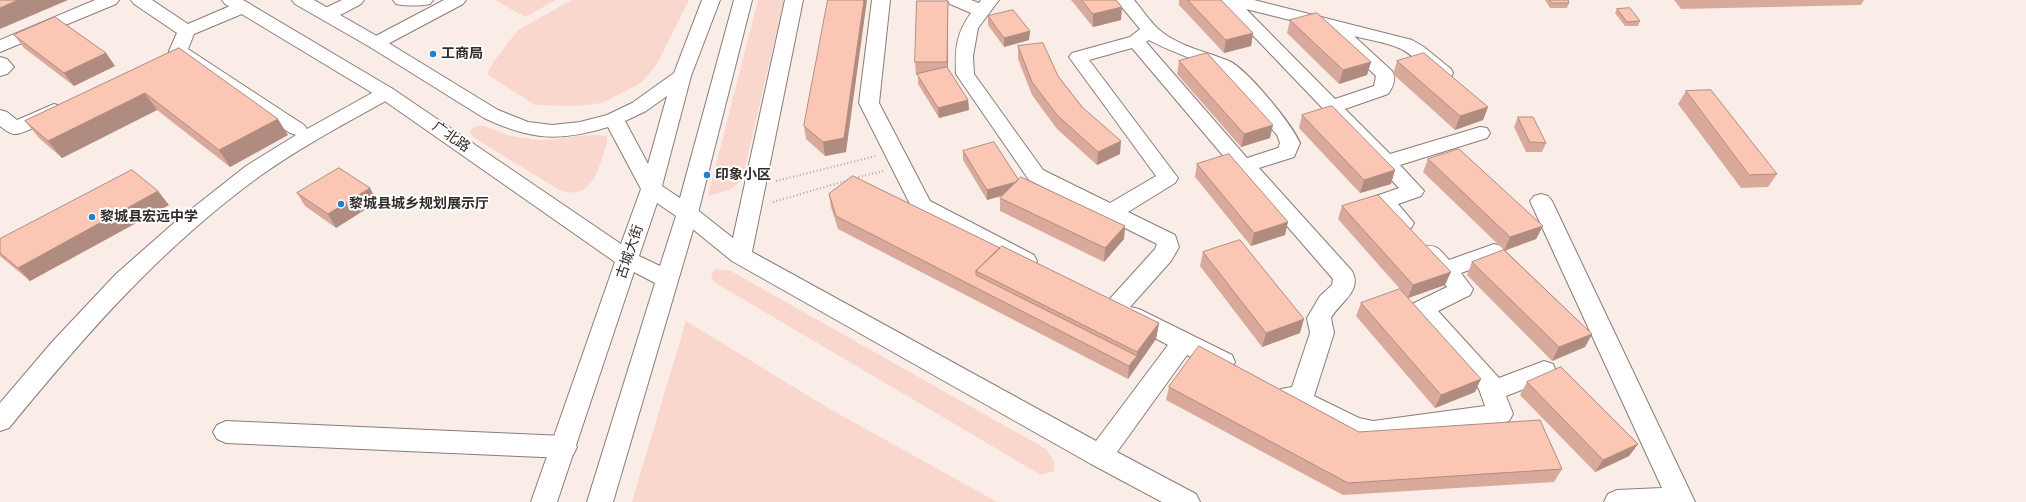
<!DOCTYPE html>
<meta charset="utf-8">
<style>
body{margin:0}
canvas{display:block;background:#faece7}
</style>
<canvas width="2026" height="502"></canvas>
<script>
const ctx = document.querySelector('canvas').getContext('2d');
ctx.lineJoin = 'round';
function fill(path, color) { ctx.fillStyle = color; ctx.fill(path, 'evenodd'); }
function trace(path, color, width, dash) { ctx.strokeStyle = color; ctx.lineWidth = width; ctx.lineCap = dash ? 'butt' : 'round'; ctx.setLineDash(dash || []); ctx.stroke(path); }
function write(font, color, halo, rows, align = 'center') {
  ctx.font = font + ' "Open Sans","Noto Sans SC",sans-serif'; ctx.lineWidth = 4; ctx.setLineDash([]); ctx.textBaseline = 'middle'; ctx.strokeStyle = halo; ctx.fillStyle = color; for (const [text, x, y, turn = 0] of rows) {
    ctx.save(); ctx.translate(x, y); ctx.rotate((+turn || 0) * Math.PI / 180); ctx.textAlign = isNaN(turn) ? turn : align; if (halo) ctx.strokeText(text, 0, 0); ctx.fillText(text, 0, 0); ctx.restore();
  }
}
const green = new Path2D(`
 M495 0H556L525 17Z
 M572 0H689L657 64 641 83 602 103 575 106 535 105 487 74 494 61 518 30Z
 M758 0H784L742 180 730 190 708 196Z
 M478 126C487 125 493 130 501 133 514 137 530 140 543 140 562 140 592 131 607 137V143C598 168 594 202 559 190L473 137 470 133 472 128Z
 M714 269 731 271 1046 449 1054 461V471L1041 475 714 282 711 275Z
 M686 321 828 408 997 502H632Z`);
const path = new Path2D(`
 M855 178 883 171
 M776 181 876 156
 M773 202 849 180`);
const minor = new Path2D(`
 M95 0H119L116 4 0 52V40Z
 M131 0H152L188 24 237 3 243 2 249 3 252 7 249 11 194 34 188 49 304 125 307 129 379 89 386 87 393 89 395 93 393 97C348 122 302 146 260 176 162 247 85 335 9 428L0 431V403L52 342 116 274 175 222 246 166 296 135 290 133 172 55 169 51 177 33 134 4Z
 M342 0H364L361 4C349 10 334 21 321 18L318 14 321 10Z
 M393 0H433L430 4C419 6 407 6 396 4Z
 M444 0H466L463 4 382 47 376 48 370 47 367 43 370 39Z
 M785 0H803L752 252 1096 441 1168 345 1123 321 1120 315 1115 317 1107 314 1103 308 1107 302 1155 249 1157 244 1029 180 956 74C955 48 956 34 971 13L950 4 947 0H971L979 3 981 0H999L978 28 973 56 974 74 1043 170 1110 203 1156 176 1069 57 1072 53 1130 37 1140 29 1116 0H1134C1143 10 1151 24 1162 32 1181 47 1207 52 1229 61 1247 69 1292 124 1300 143L1294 157 1259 168 1352 271C1363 291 1339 303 1331 318L1334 333 1314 396 1359 418 1373 421 1485 406 1479 389 1414 315 1410 309 1414 303 1447 287 1419 253 1422 247C1436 243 1440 250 1449 260L1494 244 1502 246 1505 252 1502 258 1461 273 1473 289 1470 295 1438 311 1499 378 1544 361 1553 364 1556 371 1553 378 1506 396 1513 414 1509 421 1500 424 1373 443 1345 434 1281 403 1278 396 1281 389 1292 387 1310 333 1307 318 1320 296 1332 285 1333 279 1248 181 1236 171 1132 48 1089 60 1178 178 1175 183 1128 212 1175 235 1179 247 1171 261 1130 307 1139 309 1232 355 1235 362 1232 369 1223 372 1187 355 1117 452 1196 494 1200 502H1162L1091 464 732 261 679 218 676 213 679 208 687 206 695 208 733 238ZM1149 40C1170 52 1194 58 1216 70 1236 80 1262 117 1277 135L1280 143 1278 148 1247 158 1146 42Z
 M872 0H890L879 103 930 201 1034 255 1037 261 1034 267 1026 269 1018 267 915 211 911 206 859 103Z
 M1219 0H1254L1412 40 1424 47 1451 69 1453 73 1451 77C1431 82 1417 55 1399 48 1385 42 1369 40 1354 36L1392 71C1397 79 1393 87 1388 94L1345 109 1390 154 1480 127 1487 128 1490 133 1487 138 1400 165 1424 191 1421 196 1398 204 1414 223 1411 228C1394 233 1381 215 1372 201L1376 196 1399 188ZM1246 9 1326 29 1376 76 1374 86 1335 99Z
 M0 57 7 59 14 67 7 74 0 76Z
 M54 104 61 106 64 110 61 114C50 119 24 135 14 134 8 133 4 129 0 126V110L7 112 17 120Z
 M1541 194 1548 196 1552 201 1695 502H1604L1608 494 1617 490 1662 488 1530 201 1534 196Z
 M226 421 564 436 573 439 577 447 573 455 564 458 226 443 217 439 213 432 217 425Z`);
const major = new Path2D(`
 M222 0H243L393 89 621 244 641 189 608 127C559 142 531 140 484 118L370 47 295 4 292 0H314L382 39 498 110 528 122 552 125 580 122 607 115 632 103 674 73 702 0H720L691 76 662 186 680 198 734 0H752L698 213 613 502H587L655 283 634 272 557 502H531L615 262 379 97 225 4ZM667 96 648 164 625 121 646 111ZM657 203 676 216 660 266 639 256Z`);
const wall = new Path2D(`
 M1071 0H1116L1121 20 1093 27Z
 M1179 0H1221L1253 33 1251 46 1224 53 1179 5Z
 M1545 0H1568L1569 3 1567 8H1550Z
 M1674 0H1864L1861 5 1681 9Z
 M1617 9 1640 21 1638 26H1625L1615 13Z
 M948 14V69L968 100 969 110 939 118 918 84V75H916L915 62Z
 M988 16 1030 31 1029 40 1004 47 988 25Z
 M1290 20 1371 62 1367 75 1339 84 1287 33Z
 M14 35 106 53 115 66 74 86 24 48Z
 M1018 46 1058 76 1120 154 1097 165 1057 129 1032 95 1018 59Z
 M179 48 288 135 230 167 157 110 62 158 39 138 25 121Z
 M1179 61 1270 138 1241 147 1177 74Z
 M1397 61 1488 107 1483 120 1455 130 1393 74Z
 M1686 91 1777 174 1768 187 1741 188 1678 104Z
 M1302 115 1395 170 1391 184 1360 193 1299 128Z
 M1518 117 1546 143 1542 152H1526L1514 127Z
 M804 126 846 152 825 156 806 139Z
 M963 151 1018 179 1125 226 1124 239 1104 262 1000 211V198L1002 196 987 200 963 160Z
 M1428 159 1543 226 1536 239 1505 250 1592 334 1585 347 1552 361 1467 275 1472 262 1504 250 1423 172Z
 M1197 164 1285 235 1251 246 1195 177Z
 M370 188 377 202 336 228 305 206 297 193Z
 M829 194 1000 248 1159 323 1156 339 1128 379 838 229 831 207Z
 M169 205 30 281 0 256V239Z
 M1342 206 1445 285 1408 298 1338 219Z
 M1203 252 1300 333 1262 347 1200 266Z
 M1361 303 1475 392 1435 408 1356 316Z
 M1527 382 1638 444 1629 456 1595 472 1520 395Z
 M1169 387 1359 432 1562 469 1554 482 1343 495 1166 400Z`);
const shadedWall = new Path2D(`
 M18 0H68L0 29V8Z
 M864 0H867L846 152 825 156 823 142Z
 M948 1V75L947 62Z
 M1122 7 1121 20 1093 27V14Z
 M1030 31 1029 40 1004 47V38Z
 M1253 33 1251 46 1224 53 1226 40Z
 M106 53 115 66 74 86 64 73Z
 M1371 62 1367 75 1339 84 1343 70Z
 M145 93 157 110 62 158 48 141Z
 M968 100 969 110 939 118 938 108Z
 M1488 107 1483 120 1455 130 1460 116Z
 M278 119 288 135 230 167 219 150Z
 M1273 125 1270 138 1241 147 1244 134Z
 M1121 141 1120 154 1097 165 1098 152Z
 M1395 170 1391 184 1360 193 1364 180Z
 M1019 181V190L987 200V190Z
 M370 188 377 202 336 228 328 214Z
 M158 191 169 205 30 281 18 268Z
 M1288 222 1285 235 1251 246 1254 233Z
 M1125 226 1124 239 1104 262 1105 248Z
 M1543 226 1536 239 1504 251 1510 237Z
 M1451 272 1445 285 1408 298 1413 285Z
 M1304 319 1300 333 1262 347 1266 333Z
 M1159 323 1156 339 1135 369 1137 352Z
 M1592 334 1585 347 1552 361 1559 347Z
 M1137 356 1135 369 1128 379 1129 366Z
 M1481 379 1475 392 1435 408 1441 395Z
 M1638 444 1629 456 1595 472 1603 460Z`);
const building = new Path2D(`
 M0 0H18L0 8Z
 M828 0H864L844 138 823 142 804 126Z
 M1082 0H1116L1122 7 1093 14Z
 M1188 0H1221L1253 33 1226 40Z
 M1550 0H1568L1569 3H1552Z
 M917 1H948L947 62H915Z
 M1630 8 1640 21 1627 22 1617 9Z
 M1013 10 1030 31 1004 38 988 16Z
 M1317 13 1371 62 1343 70 1290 20Z
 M55 17 106 53 64 73 14 35Z
 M1043 43 1058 76 1082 107 1121 141 1098 152 1057 115 1032 82 1018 46Z
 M179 48 278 119 219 150 145 93 48 141 25 121Z
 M1207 53 1273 125 1244 134 1179 61Z
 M1424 53 1488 107 1460 116 1397 61Z
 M947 67 968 100 938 108 917 74Z
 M1711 90 1777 174 1749 175 1686 91Z
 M1332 106 1395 170 1364 180 1302 115Z
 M1518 117H1533L1546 143 1530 142Z
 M994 142 1018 179 1016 182 987 190 963 151Z
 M1459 149 1543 226 1510 237 1428 159Z
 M1229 154 1288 222 1254 233 1197 164Z
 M339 168 370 188 328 214 297 193Z
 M132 170 158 191 18 268 0 253V239Z
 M853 176 1000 248 976 271V275L1137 356 1129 366 836 216 829 194Z
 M1021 177 1125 226 1105 248 1000 198Z
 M1378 195 1451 272 1413 285 1342 206Z
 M1240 240 1304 319 1266 333 1203 252Z
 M1002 246 1159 323 1137 352 976 271Z
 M1504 250 1592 334 1559 347 1472 262Z
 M1400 289 1481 379 1441 395 1361 303Z
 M1199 346 1359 432 1540 420 1562 469 1348 483 1169 387Z
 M1561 367 1638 444 1603 460 1527 382Z`);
const markers = [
 [433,54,4,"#2281cd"],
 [707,175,4,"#2281cd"],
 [341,204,4,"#2281cd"],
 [92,217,4,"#2281cd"]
];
const poiNames = [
 ["工商局",441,54],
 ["印象小区",715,175],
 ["黎城县城乡规划展示厅",349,204],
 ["黎城县宏远中学",100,217]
];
const streetNames = [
 ["广北路",451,137,35],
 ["古城大街",630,252,-71]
];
fill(green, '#f9d7cd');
trace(minor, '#897d79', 2);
trace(major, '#897d79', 2);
trace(path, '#b0a5a1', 2, [1, 2.5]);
fill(minor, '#fff');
fill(major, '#fff');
fill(wall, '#d9aa9c');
fill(shadedWall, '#b08b7f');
fill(building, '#fcc6b5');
trace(building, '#b08b7f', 1);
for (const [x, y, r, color] of markers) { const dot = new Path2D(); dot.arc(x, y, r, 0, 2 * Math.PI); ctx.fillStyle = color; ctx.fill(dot); trace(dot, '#fff', 1.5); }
write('bold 14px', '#322d2b', '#fff', poiNames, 'left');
write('14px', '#322d2b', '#fff', streetNames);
</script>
